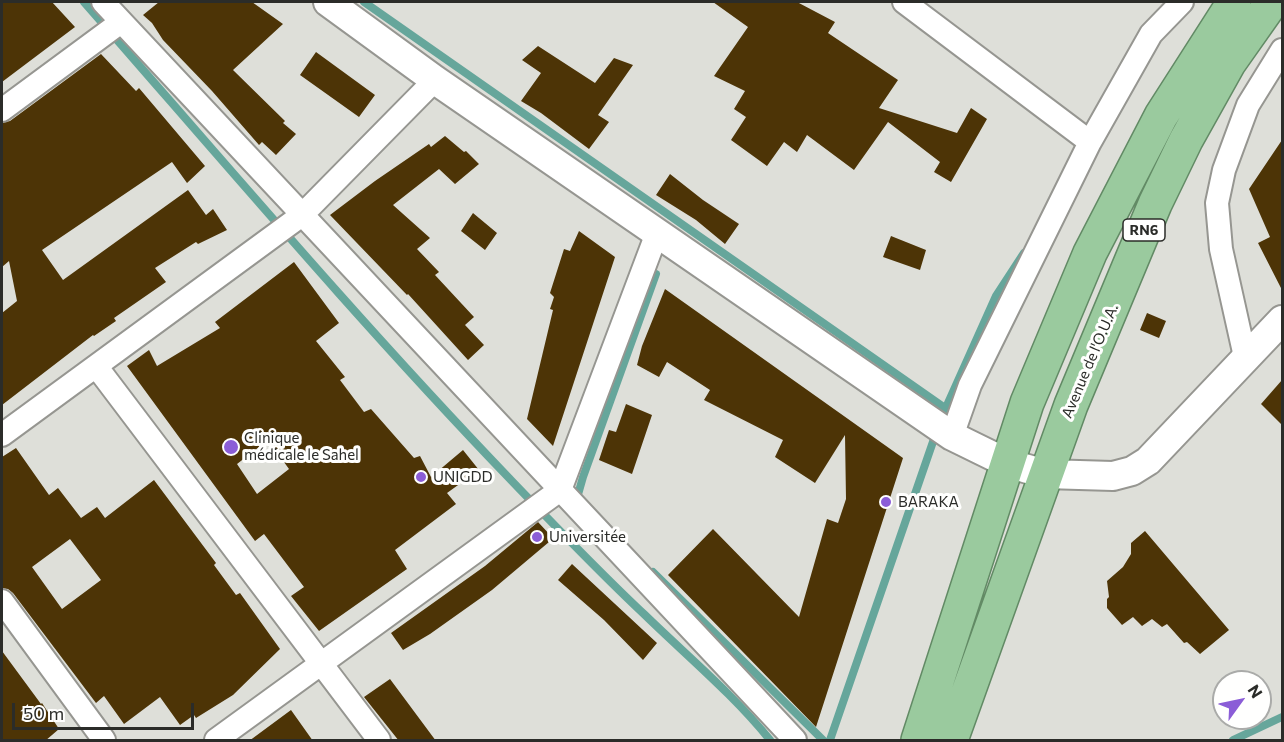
<!DOCTYPE html>
<meta charset="utf-8">
<style>
body{margin:0}
#map{position:relative;width:1284px;height:742px;overflow:hidden;background:#dedfd9;font-family:Commissioner,sans-serif}
canvas{display:block}
.frame{position:absolute;inset:0;border:3px solid #2b2c29;pointer-events:none}
.north{position:absolute;left:1212px;top:670px;width:60px;height:60px;box-sizing:border-box;background:#fffffe;border:2px solid #aaaba9;border-radius:50%;rotate:57deg;font-size:16px;font-weight:700;line-height:24px;text-align:center;color:#2b2c29}
.north::after{content:'';display:block;margin:auto;width:21px;height:27px;background:#8b5dd7;clip-path:polygon(50% 0,100% 100%,50% 72%,0 100%)}
.scale{position:absolute;left:12px;top:703px;width:182px;height:27px;box-sizing:border-box;border:3px solid #2b2c29;border-top:0;padding-left:8px;font-size:18px;line-height:21px;white-space:nowrap;color:#2b2c29;-webkit-text-stroke:4px #fffffe;paint-order:stroke}
</style>
<div id="map">
<canvas width="1284" height="742"></canvas>
<div class="frame"></div>
<div class="north">N</div>
<div class="scale">50 m</div>
</div>
<script>
const ctx = document.querySelector('canvas').getContext('2d');
ctx.lineJoin = 'round';
function trace(path, color, width, dash) { ctx.strokeStyle = color; ctx.lineWidth = width; ctx.lineCap = dash ? 'butt' : 'round'; ctx.setLineDash(dash || []); ctx.stroke(path); }
function fill(path, color) { ctx.fillStyle = color; ctx.fill(path, 'evenodd'); }
function write(font, color, halo, rows, align = 'center') {
  ctx.font = font + ' Commissioner,sans-serif'; ctx.lineWidth = 6; ctx.setLineDash([]); ctx.textBaseline = 'middle'; ctx.strokeStyle = halo; ctx.fillStyle = color; for (const [text, x, y, turn = 0] of rows) {
    ctx.save(); ctx.translate(x, y); ctx.rotate((+turn || 0) * Math.PI / 180); ctx.textAlign = isNaN(turn) ? turn : align; if (halo) ctx.strokeText(text, 0, 0); ctx.fillText(text, 0, 0); ctx.restore();
  }
}
const stream = new Path2D(`
 M84 2C224 162 362 325 509 478 554 525 598 571 645 615 686 655 735 696 770 740
 M364 2 945 408
 M940 421 996 296 1024 253
 M580 501 577 498 583 477 656 274
 M653 572 823 740
 M830 740 936 433
 M1233 740 1282 717`);
const building = new Path2D(`
 M2 2H52L75 27 2 82Z
 M159 2H252L283 24 233 70 285 121 283 123 296 134 276 155 262 142 259 145 212 91 163 40 152 23 143 15Z
 M713 2H797L835 22 828 33 898 80 879 108 957 133 971 108 987 119 951 182 934 172 940 162 888 122 854 170 807 135 797 152 784 142 767 166 731 140 746 117 734 109 745 91 714 76 748 27Z
 M538 46 595 83 614 58 633 65 598 115 609 122 589 149 541 113 521 101 541 73 522 60Z
 M316 52 375 95 359 117 300 75Z
 M101 54 136 91 139 88 205 166 187 183 172 162 42 250 63 280 188 190 206 215 213 209 227 230 198 244 196 242 155 268 166 282 114 318 116 321 94 336 93 335 2 405V313L17 301 9 261 2 267V123L10 121Z
 M445 136 464 152 466 151 479 164 455 184 439 169 393 205 430 238 417 249 439 272 435 275 474 317 465 325 484 345 468 360 408 294 407 295 330 215 375 181 429 144 431 147Z
 M1282 140V290L1258 243 1270 237 1249 189Z
 M670 174 703 200 739 224 725 244 696 220 656 195Z
 M473 213 497 233 485 250 461 231Z
 M579 231 615 257 553 446 527 419 553 310 550 309 554 297 550 293 564 249 570 251Z
 M891 236 926 250 920 270 883 257Z
 M294 262 339 323 316 341 345 377 340 380 364 412 371 409 414 458 420 456 431 477 463 450 479 470 447 493 456 504 395 550 407 569 319 631 291 596 304 587 264 534 255 541 127 366 149 350 157 366 220 328 215 322ZM268 440 289 469 257 494 237 464Z
 M665 289 903 458 816 727 668 575 713 529 799 617 827 519 838 523 846 499 845 435 815 483 775 457 783 440 704 400 710 390 667 362 659 377 637 365 642 346Z
 M1147 313 1166 321 1159 338 1140 330Z
 M1282 380V425L1261 404Z
 M626 404 652 415 632 474 599 460 609 430 616 432Z
 M16 448 49 495 58 488 81 518 97 507 105 518 154 480 216 563 214 565 236 595 240 593 280 649 233 695 196 718 194 715 180 725 160 697 124 724 104 696 96 703 13 593 8 589 2 588V457ZM70 539 101 580 62 609 32 567Z
 M538 522 552 537 548 541 549 542 492 590 430 634 403 650 391 633 485 566Z
 M1145 531 1229 630 1200 654 1187 642 1184 643 1167 624 1162 627 1152 619 1142 626 1133 617 1122 625 1107 608V599L1109 597 1107 581 1123 567 1131 554V543Z
 M572 564 657 643 643 660 604 620 558 580Z
 M2 651 41 704 42 703 59 729 45 741H2Z
 M390 679 436 741H399L364 697Z
 M291 710 313 741H249Z`);
const minor = new Path2D(`
 M103 2 795 740
 M904 2 1090 142
 M2 110 121 22
 M1246 361 1221 249 1217 203 1224 170 1248 105 1282 50
 M96 366 379 740
 M2 435 302 215 435 80
 M952 436 970 385 1090 142 1151 34 1182 2
 M2 601 104 740
 M216 740 560 490 657 233`);
const tertiary = new Path2D(`
 M328 2 435 80 952 436 1007 463 1045 474 1113 476 1132 471 1148 461 1282 320`);
const trunk = new Path2D(`
 M918 740 1027 403 1090 253 1161 116 1234 2
 M951 740 1071 405 1155 204 1186 140 1229 63 1272 2`);
const markers = [
 [231,447,8,"#8b5dd7"],
 [421,477,6,"#8b5dd7"],
 [886,502,6,"#8b5dd7"],
 [537,537,6,"#8b5dd7"]
];
const shields = [
 [1144,230,42]
];
const shieldNames = [
 ["RN6",1144,230]
];
const streetNames = [
 ["Avenue de l'O.U.A.",1090,361,-67]
];
const poiNames = [
 ["Clinique",244,438],
 ["médicale le Sahel",244,455],
 ["UNIGDD",433,477],
 ["BARAKA",898,502],
 ["Universitée",549,537]
];
trace(stream, '#66a69b', 8);
fill(building, '#4d3406');
trace(minor, '#969691', 26);
trace(tertiary, '#969691', 32);
trace(trunk, '#628a65', 36);
trace(minor, '#fff', 22);
trace(tertiary, '#fff', 28);
trace(trunk, '#9aca9e', 33);
for (const [x, y, r, color] of markers) { const dot = new Path2D(); dot.arc(x, y, r, 0, 2 * Math.PI); ctx.fillStyle = color; ctx.fill(dot); trace(dot, '#fffffe', 2); }
for (const [x, y, w] of shields) { const box = new Path2D(); box.roundRect(x - w / 2, y - 11, w, 22, 4.5); ctx.fillStyle = '#fffffe'; ctx.fill(box); trace(box, '#2b2c29', 1.5); }
write('bold 14px', '#2b2c29', null, shieldNames);
write('15px', '#2b2c29', '#fffffe', streetNames);
write('15px', '#2b2c29', '#fffffe', poiNames, 'left');
</script>
